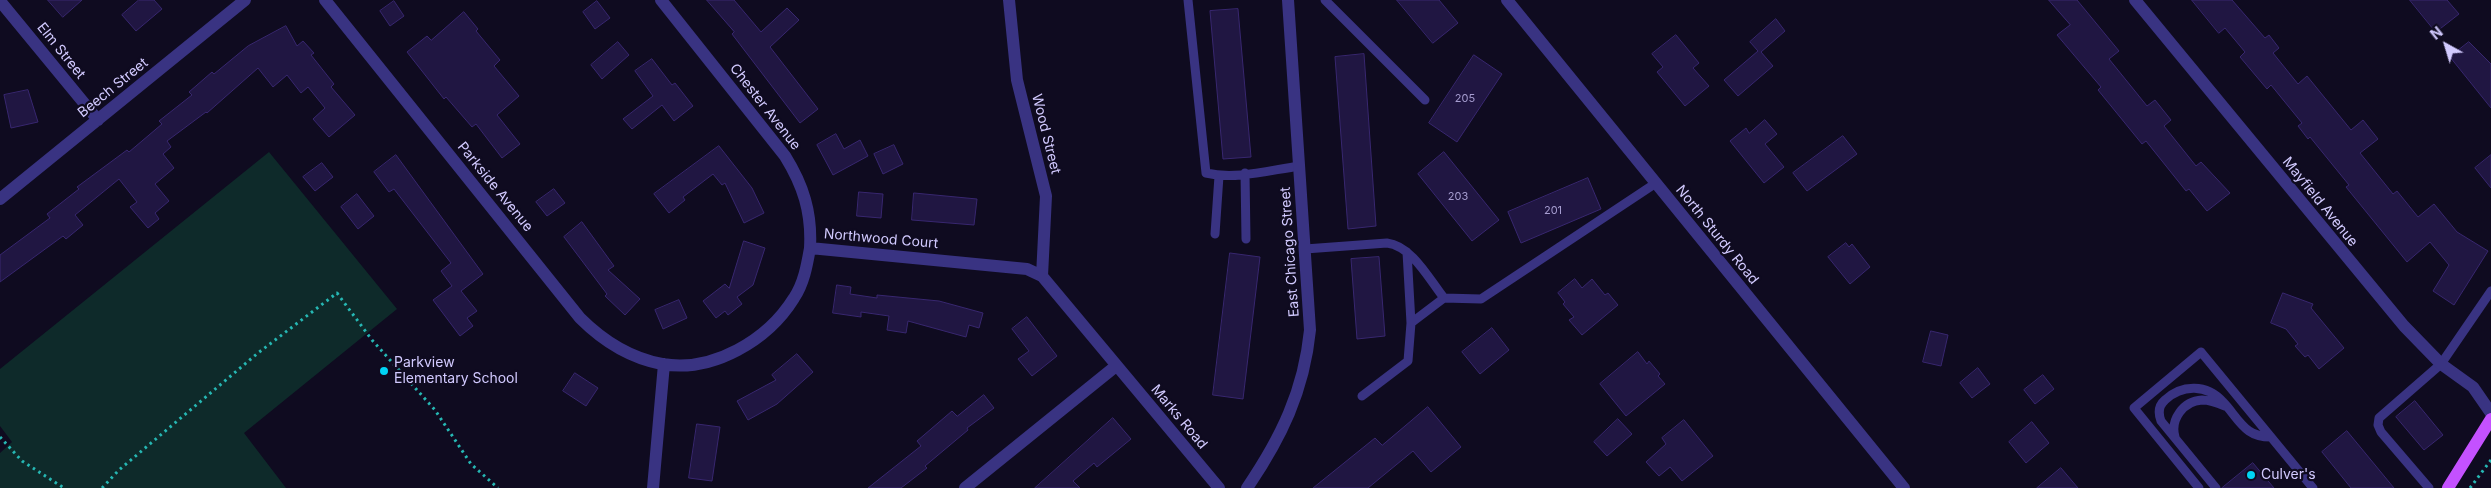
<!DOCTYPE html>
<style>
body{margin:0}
#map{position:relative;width:2491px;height:488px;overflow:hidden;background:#0f0b20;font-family:Inter,sans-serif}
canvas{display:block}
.north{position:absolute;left:2421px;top:20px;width:50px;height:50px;-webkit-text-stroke:4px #0f0b20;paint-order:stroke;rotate:321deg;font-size:14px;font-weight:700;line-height:20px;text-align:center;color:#d2caff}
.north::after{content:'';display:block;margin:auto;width:18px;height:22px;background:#d2caff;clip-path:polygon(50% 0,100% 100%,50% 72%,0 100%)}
</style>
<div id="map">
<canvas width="2491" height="488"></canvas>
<div class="north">N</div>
</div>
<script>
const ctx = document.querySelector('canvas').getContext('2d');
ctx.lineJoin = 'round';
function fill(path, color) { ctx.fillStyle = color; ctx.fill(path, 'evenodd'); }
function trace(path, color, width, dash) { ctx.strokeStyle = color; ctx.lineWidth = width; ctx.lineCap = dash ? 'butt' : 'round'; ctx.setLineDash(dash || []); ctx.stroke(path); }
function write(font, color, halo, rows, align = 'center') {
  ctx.font = font + ' Inter,sans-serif'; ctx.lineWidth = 4.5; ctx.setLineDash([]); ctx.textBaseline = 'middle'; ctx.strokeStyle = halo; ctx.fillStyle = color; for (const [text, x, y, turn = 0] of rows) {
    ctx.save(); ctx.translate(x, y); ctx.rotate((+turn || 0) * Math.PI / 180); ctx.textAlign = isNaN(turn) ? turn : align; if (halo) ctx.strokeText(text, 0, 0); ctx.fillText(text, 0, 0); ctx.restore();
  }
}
const green = new Path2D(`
 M269 152 397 309 244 433 286 488H0V453L12 442 0 426V369Z`);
const building = new Path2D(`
 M48 0H82L63 17Z
 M139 0H154L162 9 136 31 122 15Z
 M707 0H734L761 32 787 8 799 20 770 47 818 109 800 123 732 34 734 32Z
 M1397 0H1439L1458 23 1433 43Z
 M2049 0H2077L2119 51 2109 59 2147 106 2155 100 2171 120 2164 126 2196 166 2201 162 2230 193 2207 211 2189 189 2186 191 2146 141 2142 144 2098 90 2101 87 2057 35 2070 25Z
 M2192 0H2232L2265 38 2269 35 2279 48 2273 53 2298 84 2307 76 2351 130 2363 120 2378 139 2360 153 2393 194 2397 191 2418 217 2434 204 2457 232 2488 251 2454 305 2433 291 2449 265 2430 242 2407 262 2346 187 2349 185 2310 137 2308 139 2298 126 2302 123 2271 85 2267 89 2240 57 2245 52 2225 28 2219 33Z
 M2410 0H2447L2459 14 2436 32Z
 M394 1 404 16 390 26 380 11Z
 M597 1 610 18 595 29 583 12Z
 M1238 9 1251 157 1223 159 1210 11Z
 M464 12 478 29 476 31 500 60 494 66 519 96 497 115 520 144 502 158 476 124 472 127 446 97 444 99 407 52 427 36 431 40Z
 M1776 19 1785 31 1761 52 1773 66 1738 96 1724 80 1758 51 1750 42Z
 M286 26 297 46 303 41 314 53 311 55 334 84 331 87 355 115 329 137 313 119 325 108 308 87 301 93 287 75 273 87 258 68 207 113 206 112 167 141 171 147 163 154 174 168 155 184 169 201 155 213 159 219 148 228 130 207 137 202 119 179 75 215 83 225 66 239 63 236 0 282V255L50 218 47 214 79 189 77 187 127 150 129 152 162 124 159 121 192 95 189 92 212 72 214 74 248 46Z
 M1676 35 1699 63 1693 68 1709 86 1685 106 1657 72 1663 67 1652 54Z
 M618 42 629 55 602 79 591 65Z
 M2469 42 2491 64V108L2450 57Z
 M1364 54 1376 226 1348 229 1335 57Z
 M1474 55 1502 74 1457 142 1429 123Z
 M652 59 672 85 675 83 693 106 674 121 662 105 632 129 623 119 653 96 635 71Z
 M28 90 38 122 11 128 4 95Z
 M1765 120 1777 134 1765 144 1784 167 1764 183 1730 141 1746 128 1749 133Z
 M836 134 844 149 860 140 868 156 833 175 817 145Z
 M1843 136 1857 154 1807 191 1793 173Z
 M894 145 903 164 883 174 874 154Z
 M719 146 752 188 764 213 744 223 725 183 722 185 713 174 683 197 685 200 669 213 654 194Z
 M1444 152 1499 220 1472 241 1418 174Z
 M396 155 483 274 461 291 477 311 467 318 473 326 460 336 433 300 452 286 441 271 451 263 394 189 389 192 374 172Z
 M2491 155V188L2475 168Z
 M322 163 333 177 315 191 303 177Z
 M1588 178 1601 209 1521 243 1508 212Z
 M554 189 565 203 547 216 536 202Z
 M859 192 883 194 881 218 857 216Z
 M914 193 977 199 974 225 912 220Z
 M357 194 374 216 358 229 341 207Z
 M582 222 614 266 608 270 640 299 625 315 605 296 607 294 564 237Z
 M744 241 765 248 753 285 737 297 742 304 728 315 725 311 716 318 703 301 725 284 729 288Z
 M1846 243 1849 247 1852 244 1870 267 1850 284 1828 257Z
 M1230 253 1260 257 1243 399 1213 395Z
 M1379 257 1385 336 1357 339 1351 259Z
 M1575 279 1582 288 1592 279 1605 295 1608 293 1618 305 1582 335 1569 320 1574 317 1563 304 1565 302 1558 293Z
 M837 285 851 287 850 294 877 298V295L939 301 983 313 979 328 969 325 966 337 908 321 906 333 887 330 889 316 861 312V317L833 313Z
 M2283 293 2313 304 2311 308 2344 348 2319 369 2308 355 2305 357 2295 346 2298 344 2286 329 2271 323Z
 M679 300 687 318 663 329 655 310Z
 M1027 317 1057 356 1032 376 1018 359 1029 351 1012 329Z
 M1492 328 1509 350 1480 374 1462 352Z
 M1931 331 1948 335 1941 366 1923 362Z
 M1638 352 1647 364 1649 361 1660 374 1658 376 1665 384 1626 416 1600 384Z
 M797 354 813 372 777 404 748 420 737 401 776 380 772 375Z
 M1978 368 1990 384 1972 398 1960 383Z
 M575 373 598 388 586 406 563 391Z
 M2043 375 2054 389 2035 404 2024 390Z
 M984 395 994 408 967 428 968 430 925 466 927 468 901 488H868L921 446 917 441 952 411 957 416Z
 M2415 401 2443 435 2424 450 2396 417Z
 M1428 407 1461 447 1431 472 1413 451 1368 488H1313L1375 438 1382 445Z
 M1113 418 1131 439 1097 467 1094 463 1073 481 1080 488H1035Z
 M1618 419 1632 434 1607 456 1594 442Z
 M1684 420 1713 456 1682 481 1670 467 1659 476 1646 462 1666 444 1662 438Z
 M2032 422 2049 443 2026 463 2009 442Z
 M697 424 720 427 712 481 689 478Z
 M2347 431 2394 488H2351L2322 452Z
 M2253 463 2274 488H2222Z
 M2061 468 2078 488H2037Z`);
const path = new Path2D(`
 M0 437 22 461 64 488
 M102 488 119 470 258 353 337 293 372 340 435 410 471 464 498 488
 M2470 488 2491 460`);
const service = new Path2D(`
 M1188 0 1206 173C1236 180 1270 170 1300 166
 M1325 0 1425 100
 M1245 173 1246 239
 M1215 234 1219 176
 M1305 249 1387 243C1412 246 1429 279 1444 298L1481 299 1656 183
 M1407 252 1411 323
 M1362 396 1408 361 1411 323 1444 298
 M2175 437C2170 420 2183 401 2202 400 2210 400 2218 403 2225 406
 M2199 488 2134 408 2201 352 2313 488
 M2216 488 2161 421C2158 413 2158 406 2165 400 2182 384 2207 384 2223 402 2232 411 2238 423 2249 431 2256 436 2263 437 2271 437
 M2429 488 2381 432 2378 425 2379 418 2441 364 2491 291`);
const minor = new Path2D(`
 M325 0 580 318C602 340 630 358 662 364 713 373 768 340 794 298 804 283 807 265 810 248L1027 269 1042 276 1219 488
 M661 0 785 156C803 185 812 212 810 248
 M1009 0 1017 80 1046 196 1042 276
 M2135 0 2404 326 2441 364 2473 387 2491 413
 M0 1 98 120
 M0 199 245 0
 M653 488 664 364
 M965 488 1116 366
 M1247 488C1281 438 1304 391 1310 330L1288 0`);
const tertiary = new Path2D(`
 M1507 0 1904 488`);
const primary = new Path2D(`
 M2448 488 2491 419`);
const markers = [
 [384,371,5,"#00d4f5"],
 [2251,475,5,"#00d4f5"]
];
const numberNames = [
 ["205",1465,99],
 ["203",1458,197],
 ["201",1553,211]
];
const streetNames = [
 ["Elm Street",61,51,51],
 ["Beech Street",113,88,-39],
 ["Chester Avenue",765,107,52],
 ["Wood Street",1046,134,76],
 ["Parkside Avenue",495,187,51],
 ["Mayfield Avenue",2320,202,51],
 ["North Sturdy Road",1717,235,51],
 ["Northwood Court",881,239,5],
 ["East Chicago Street",1290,252,-94],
 ["Marks Road",1179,417,50]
];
const poiNames = [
 ["Parkview",394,363],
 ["Elementary School",394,379],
 ["Culver's",2261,475]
];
fill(green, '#0e2a2a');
fill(building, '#201642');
trace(building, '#38276f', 1);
trace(path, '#26b7b3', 3, [2.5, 4]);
trace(service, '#393382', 9);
trace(minor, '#393382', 12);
trace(tertiary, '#393382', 12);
trace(primary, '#c451ff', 12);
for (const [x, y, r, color] of markers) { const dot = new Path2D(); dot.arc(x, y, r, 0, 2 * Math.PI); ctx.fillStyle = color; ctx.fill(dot); trace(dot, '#0f0b20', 2); }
write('11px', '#a69dd0', null, numberNames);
write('14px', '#d2caff', '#0f0b20', streetNames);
write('14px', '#d2caff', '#0f0b20', poiNames, 'left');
</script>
